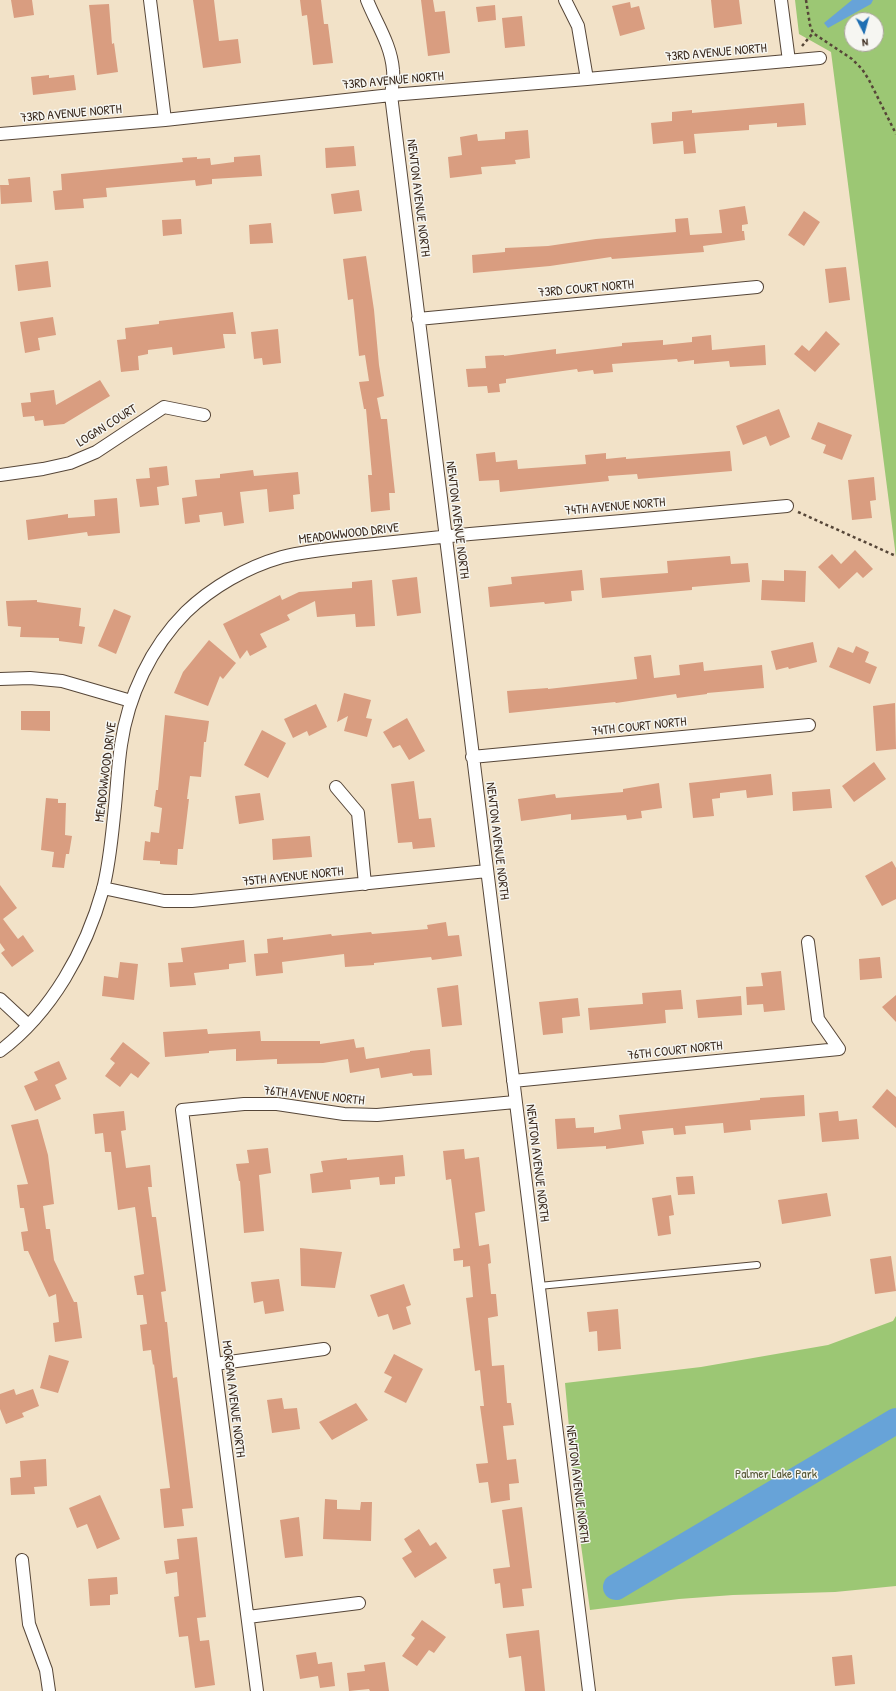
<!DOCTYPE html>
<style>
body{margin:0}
#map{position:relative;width:896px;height:1691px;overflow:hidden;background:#f2e2c8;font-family:"Patrick Hand",sans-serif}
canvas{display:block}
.north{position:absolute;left:844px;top:12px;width:40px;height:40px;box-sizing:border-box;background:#f6f6f2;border:1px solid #aba49d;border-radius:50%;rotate:174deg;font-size:11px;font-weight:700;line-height:16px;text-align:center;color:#3b2a1e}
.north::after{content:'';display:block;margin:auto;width:14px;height:18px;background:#1f6fb2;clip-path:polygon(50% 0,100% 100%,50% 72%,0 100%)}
</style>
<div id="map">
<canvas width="896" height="1691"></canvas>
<div class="north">N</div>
</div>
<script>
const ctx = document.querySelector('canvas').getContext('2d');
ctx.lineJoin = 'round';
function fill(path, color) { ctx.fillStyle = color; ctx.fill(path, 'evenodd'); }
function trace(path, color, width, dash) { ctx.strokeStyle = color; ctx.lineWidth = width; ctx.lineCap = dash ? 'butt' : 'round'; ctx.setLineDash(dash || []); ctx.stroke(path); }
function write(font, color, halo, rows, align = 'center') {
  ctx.font = font + ' "Patrick Hand",sans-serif'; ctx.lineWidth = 3; ctx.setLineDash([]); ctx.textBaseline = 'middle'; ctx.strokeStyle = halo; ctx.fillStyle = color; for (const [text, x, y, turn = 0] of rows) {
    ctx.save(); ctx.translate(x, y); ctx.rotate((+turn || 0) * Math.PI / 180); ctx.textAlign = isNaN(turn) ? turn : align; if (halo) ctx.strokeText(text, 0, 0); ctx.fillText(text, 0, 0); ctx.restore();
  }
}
const green = new Path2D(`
 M795 0H896V557L831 52 799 34ZM852 20H876V44H852Z
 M896 1316V1586L835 1592 733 1595 679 1599 590 1610 577 1516 565 1383 701 1367 828 1345 893 1321Z`);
const water = new Path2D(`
 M852 0H873L871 4 828 28 824 23Z`);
const river = new Path2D(`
 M616 1587 896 1421`);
const building = new Path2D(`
 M11 0H32L34 15 14 18Z
 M193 0H214L219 41 238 39 241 63 203 68Z
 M300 0H321L324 24H328L333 63 313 65 307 15 302 16Z
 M421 0H433L435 12 445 11 450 53 428 56Z
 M711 0H739L742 24 714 28Z
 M630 2 631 8 639 6 645 29 620 36 612 6Z
 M109 4 112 44 114 43 118 72 97 75 89 5Z
 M495 5 496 20 478 22 476 7Z
 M522 16 525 46 505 48 502 18Z
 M49 75V78L74 75 76 90 33 95 31 77Z
 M804 103 806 125 777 127V123L749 125V130L694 134 696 153 684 154 683 141 653 144 651 123 672 121V112L692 110V113Z
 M528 130 530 158 515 160 516 164 481 167 482 174 450 178 448 157 462 155 460 137 477 134 478 141 505 139V132Z
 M354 146 356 166 326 168 325 148Z
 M260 155 262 176 212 179V184L196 186 195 180 106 188 107 197 83 199 84 208 55 210 53 191 62 190 61 174 183 162 182 158 197 157V159L210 158 211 165 234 162V157Z
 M30 177 32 202 1 204 0 185H9L8 179Z
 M359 190 362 211 334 214 331 194Z
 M745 206 748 224 742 225V231H744L745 240 703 246 704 252 612 259 611 257 550 266 473 273 472 255 505 252V248L548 246 596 239 676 232 675 219 688 218 690 235 722 233 719 210Z
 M804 211 820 222 804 246 788 235Z
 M181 219 182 234 163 236 162 220Z
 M271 223 273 243 250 244 249 225Z
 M366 256 374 310 379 365 384 396 377 398 381 419H387L395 493H389L390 510 371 512 368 475H372L366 409H364L359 382 369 381 365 355 359 356 353 299 348 300 343 259Z
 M48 261 51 287 18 291 15 265Z
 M846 267 850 300 829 303 825 269Z
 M233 312 236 334H223L225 348 173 355 172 347 148 350V354L138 356 139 370 121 372 117 340 126 339 125 328 159 324V321Z
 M53 317 56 335 38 338 40 350 25 353 20 322Z
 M278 329 281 363 263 365 262 358 254 359 251 332Z
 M826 331 840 344 815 372 794 354 802 345 809 351Z
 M711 335 712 350 765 345 766 365 730 367 729 361 694 364V360L678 362 677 359 612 364 613 372 594 374 593 370 578 372 577 369 506 379V383L499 384 500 392 488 393 487 386 468 387 466 369 486 368 485 356 504 355V356L556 349V354L622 346V343L663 340V345L692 342V337Z
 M100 380 110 396 64 424 44 426 43 420 35 421 34 416 23 417 21 403 31 402 30 393 54 390 56 405Z
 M779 409 790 437 770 446 766 436 743 445 736 426Z
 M818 422 852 435 842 460 823 453 826 445 811 439Z
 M730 451 732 471 638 479 637 474 608 476 609 481 500 492 499 480 479 481 476 454 495 452 496 462 517 460 518 469 586 464 585 455 606 453V459L626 457V459Z
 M167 466 169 485 157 487 159 505 140 507 136 479 150 478 149 468Z
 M253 470 254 476 298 472 300 494 293 495 294 509 269 512 267 489 240 492 244 523 224 526 222 512 199 515 200 522 185 524 182 498 197 496 195 480 220 478V474Z
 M874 477 876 500 870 501 872 518 852 520 848 480Z
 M117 498 120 533 88 536 87 532 28 540 26 520 68 514V518L95 516 94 500Z
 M855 550 873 569 863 578 857 572 839 589 818 567 832 554 841 564Z
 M730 556 731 564 748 563 750 582 692 587V590L602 598 600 578 668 573 667 561Z
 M582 570 584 590 571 591 572 601 545 604 544 602 490 607 488 587 512 584 511 577Z
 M784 570 806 571 805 602 761 600 762 580 784 581Z
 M417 577 421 613 397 616 392 580Z
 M372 580 375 626 356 627 355 614 317 617 315 601 287 615 290 620 260 634 267 647 250 656 247 650 240 659 223 624 280 595 282 600 299 592 352 588V582Z
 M37 600V602L81 608 79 626 85 627 82 644 59 641V638L20 637 21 627 8 626 6 601Z
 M114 609 131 616 116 654 98 646Z
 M209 640 236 663 223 679 220 676 208 706 174 693 183 672Z
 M813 642 817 662 789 669 788 667 776 670 771 651Z
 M856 646 869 652 865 662 877 667 870 684 829 667 838 647 853 653Z
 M651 655 654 678 680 675 679 665 703 662 704 671 762 665 764 688 707 693V694L677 698 676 694 616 703 615 702 509 713 507 691 548 688V689L637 679 634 657Z
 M344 693 371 700 366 718 372 719 367 737 344 731 348 716 337 722Z
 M895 703 896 749 876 751 873 706Z
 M316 704 327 727 309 736 307 731 293 738 284 719Z
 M21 711H50V731L21 730Z
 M165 715 209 721 206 742H204L201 777 190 776 187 799H189L183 849H178L177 865 160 864V861L143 860 145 841 150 842 151 832 159 833 162 808 154 806 156 790H158Z
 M407 718 425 751 409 760 400 745 393 748 383 732Z
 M262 730 286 743 268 778 244 765Z
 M874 762 886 779 854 802 842 786Z
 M771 774 773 795 747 798 746 790 720 793V798L712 799 714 816 693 818 689 783Z
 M414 781 419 819 431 818 435 847 413 849 412 842 398 843 391 784Z
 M659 783 662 808 641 811 642 818 627 820 626 815 571 820V814L521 821 518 799 555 794 556 798 623 792V789Z
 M830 789 832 808 793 811 792 792Z
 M260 793 264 820 239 824 235 796Z
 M46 798 58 799V803H66L65 835 72 836 69 854H66L64 868 52 867 54 852 41 850Z
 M310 836 312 857 273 860 272 839Z
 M892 861 896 868V899L882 906 865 876Z
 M0 885 17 908 3 919 18 939 23 935 34 951 12 967 1 953 5 950 0 943Z
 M446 922 448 936 459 935 462 956 432 960 431 957 374 963V965L345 967 344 954 282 962 283 973 256 976 254 954 268 953 267 939 283 937V940L331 934 332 936 371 932 372 934 428 929 427 925Z
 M244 940 246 962 229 964V969L194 973 196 985 170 987 168 963 183 962 181 948Z
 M880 957 882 978 860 980 859 959Z
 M120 962 138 964 134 1000 102 996 104 976 118 978Z
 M781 971 785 1010 764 1012 763 1004 747 1005 746 987 763 986 761 973Z
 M458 985 462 1025 442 1027 437 988Z
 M681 990 683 1009 665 1010 666 1023 590 1030 588 1008 643 1004 642 993Z
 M896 995V1022L882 1007Z
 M741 996 742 1015 698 1018 696 1000Z
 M578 998 580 1016 562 1018 563 1033 543 1035 539 1002Z
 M207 1029 208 1034 260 1031 261 1041H320V1044L354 1039 356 1048 364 1047 366 1059 410 1052V1051L430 1049 432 1075 413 1076 412 1073 381 1078 379 1068 350 1073 348 1059 323 1063 277 1064V1059L236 1061V1049L209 1051V1053L165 1057 163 1032Z
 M123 1042 150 1063 138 1078 131 1073 120 1087 105 1076 115 1063 110 1059Z
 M59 1061 67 1079 55 1085 61 1099 35 1111 24 1086 38 1080 34 1072Z
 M887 1089 896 1097V1128L872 1107Z
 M804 1095 805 1116 750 1120 751 1130 724 1133 723 1123 685 1126 686 1134 674 1135 673 1128 642 1131 644 1144 606 1149V1146L557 1149 555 1119 575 1118 576 1128 594 1127V1133L621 1129 619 1115 760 1100V1098Z
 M124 1111 126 1130 121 1131 126 1168 150 1165 152 1187H148L152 1217H156L166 1291 161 1292 165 1322H167L173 1378 177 1377 193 1508 182 1509 184 1526 164 1528 160 1489 170 1488 154 1364 153 1365 151 1350 143 1351 140 1325 147 1324 143 1295H137L134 1276 144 1274 135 1207 118 1210 111 1152H105L103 1133 95 1134 93 1114Z
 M838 1111 839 1121 857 1119 859 1139 822 1142 819 1113Z
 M38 1119 48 1155 54 1204 43 1206 46 1229H50L54 1260 74 1302H77L82 1338 55 1342 53 1323 59 1322 56 1294 49 1297 28 1251H24L21 1232 28 1231 24 1208H20L17 1185 28 1184 11 1125Z
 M268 1148 271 1173 259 1175 264 1231 244 1233 240 1181H239L236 1164 249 1163 247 1150Z
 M464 1149 465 1159 479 1157 485 1211 475 1213 479 1246 489 1244 491 1263 488 1264 491 1294H496L498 1316 488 1318 492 1366 504 1365 507 1403H511L514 1425 503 1426 507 1460 516 1459 519 1483 509 1484 510 1500 491 1503 488 1482 479 1483 476 1464 488 1463 480 1406H484L480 1370 475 1371 466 1298 473 1297 470 1266 463 1267V1260L454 1261 453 1249 460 1248 451 1179 446 1180 443 1151Z
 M403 1155 405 1176 395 1177V1184L380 1185 379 1177 350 1180 351 1189 312 1193 310 1174 323 1172 321 1161 347 1158V1160Z
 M693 1176 695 1194 678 1195 676 1177Z
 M827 1193 831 1216 782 1224 778 1200Z
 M671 1195 674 1215 669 1216 671 1234 658 1236 652 1198Z
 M300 1248 342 1252 335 1288 301 1286Z
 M891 1256 896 1291 875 1294 870 1259Z
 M279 1279 284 1311 265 1314 263 1301 254 1303 251 1282Z
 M404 1284 411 1305 406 1307 411 1324 393 1330 388 1314 378 1317 370 1295Z
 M618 1309 621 1349 598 1351 597 1331 589 1332 587 1312Z
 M394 1354 423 1369 406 1403 384 1392 392 1377 384 1373Z
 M49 1355 69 1361 58 1393 40 1388Z
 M14 1389 16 1395 33 1389 39 1406 22 1413 24 1417 6 1424 0 1409V1394Z
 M282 1398 284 1409 297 1408 300 1429 272 1433 267 1400Z
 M356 1403 368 1420 332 1440 319 1422Z
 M46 1459 47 1486 34 1487 35 1494 11 1495 10 1478 21 1477 20 1461Z
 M100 1495 120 1539 97 1549 87 1524 77 1528 69 1508Z
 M325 1499 337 1500V1509L360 1510 361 1502H372L371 1541 323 1539Z
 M522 1507 532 1588 522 1589 524 1606 503 1608 500 1583 495 1584 493 1569 510 1567 502 1510Z
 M299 1517 303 1556 285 1558 280 1520Z
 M419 1529 430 1546 436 1542 447 1558 415 1578 402 1558 412 1552 404 1539Z
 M197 1537 206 1617 197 1618 200 1641 209 1640 215 1685 195 1688 188 1636 179 1637 174 1597 179 1596 177 1572 166 1574 164 1561 179 1559 177 1539Z
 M117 1577 118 1594 110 1595V1605L90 1606 88 1579Z
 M422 1620 446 1637 434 1653 429 1650 417 1666 402 1656 415 1638 411 1635Z
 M539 1630 545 1691H525L521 1656 509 1658 506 1634Z
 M316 1652 318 1664 332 1662 335 1686 320 1688 318 1676 300 1679 296 1655Z
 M852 1655 855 1684 835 1686 832 1657Z
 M385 1662 389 1691H370L369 1689 349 1691 347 1673 365 1671 364 1665Z`);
const path = new Path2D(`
 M806 0 810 25 813 33 852 59 862 69 869 80 896 134
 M802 46 813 33
 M798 512 896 556`);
const service = new Path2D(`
 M539 1286 757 1265`);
const minor = new Path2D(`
 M150 0 165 120
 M367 0C376 23 391 44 393 70 394 78 392 87 391 95L589 1691
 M565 0 578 26 587 79
 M781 0 789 61
 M0 134 165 120 391 95 587 79 820 58
 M418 319 757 287
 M0 475 43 469 70 463 96 452 164 407 204 415
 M0 679 30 678 62 681 131 701
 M472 757 809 725
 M336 787 358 813 365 884
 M103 888 164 901H192L487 871
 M0 999 28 1025
 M0 1051C52 1012 86 950 103 889 110 862 112 834 115 806 117 786 118 765 121 745 128 696 151 647 186 612 212 587 247 567 282 557 309 550 337 548 365 545 400 541 435 538 470 534 576 525 681 516 787 506
 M513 1081 839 1049 818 1019 808 942
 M215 1364 324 1349
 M22 1560 29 1624 46 1670 49 1691
 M248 1617 359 1603
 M257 1691 182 1110 244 1104H277L344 1114 377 1115 515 1102`);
const streetNames = [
 ["73RD AVENUE NORTH",716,53,-5],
 ["73RD AVENUE NORTH",393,81,-5],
 ["73RD AVENUE NORTH",71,114,-5],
 ["NEWTON AVENUE NORTH",418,198,83],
 ["73RD COURT NORTH",586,289,-5],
 ["LOGAN COURT",107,426,-32],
 ["74TH AVENUE NORTH",615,507,-5],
 ["NEWTON AVENUE NORTH",457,520,83],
 ["MEADOWWOOD DRIVE",349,534,-7],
 ["74TH COURT NORTH",639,727,-6],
 ["MEADOWWOOD DRIVE",106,772,-83],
 ["NEWTON AVENUE NORTH",497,841,83],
 ["75TH AVENUE NORTH",293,877,-6],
 ["76TH COURT NORTH",675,1051,-6],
 ["76TH AVENUE NORTH",314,1096,6],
 ["NEWTON AVENUE NORTH",537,1163,83],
 ["MORGAN AVENUE NORTH",233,1399,83],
 ["NEWTON AVENUE NORTH",577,1484,83]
];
const parkNames = [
 ["Palmer Lake Park",776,1475]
];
fill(green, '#9cc774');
fill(water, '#67a3d8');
trace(river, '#67a3d8', 26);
fill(building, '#d99d80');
trace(service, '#564638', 8);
trace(minor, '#564638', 14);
trace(path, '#564638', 2.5, [3, 3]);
trace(service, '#fff', 6);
trace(minor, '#fff', 12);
write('13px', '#3b2a1e', '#f6f6f2', streetNames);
write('13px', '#585938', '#f6f6f2', parkNames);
</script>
